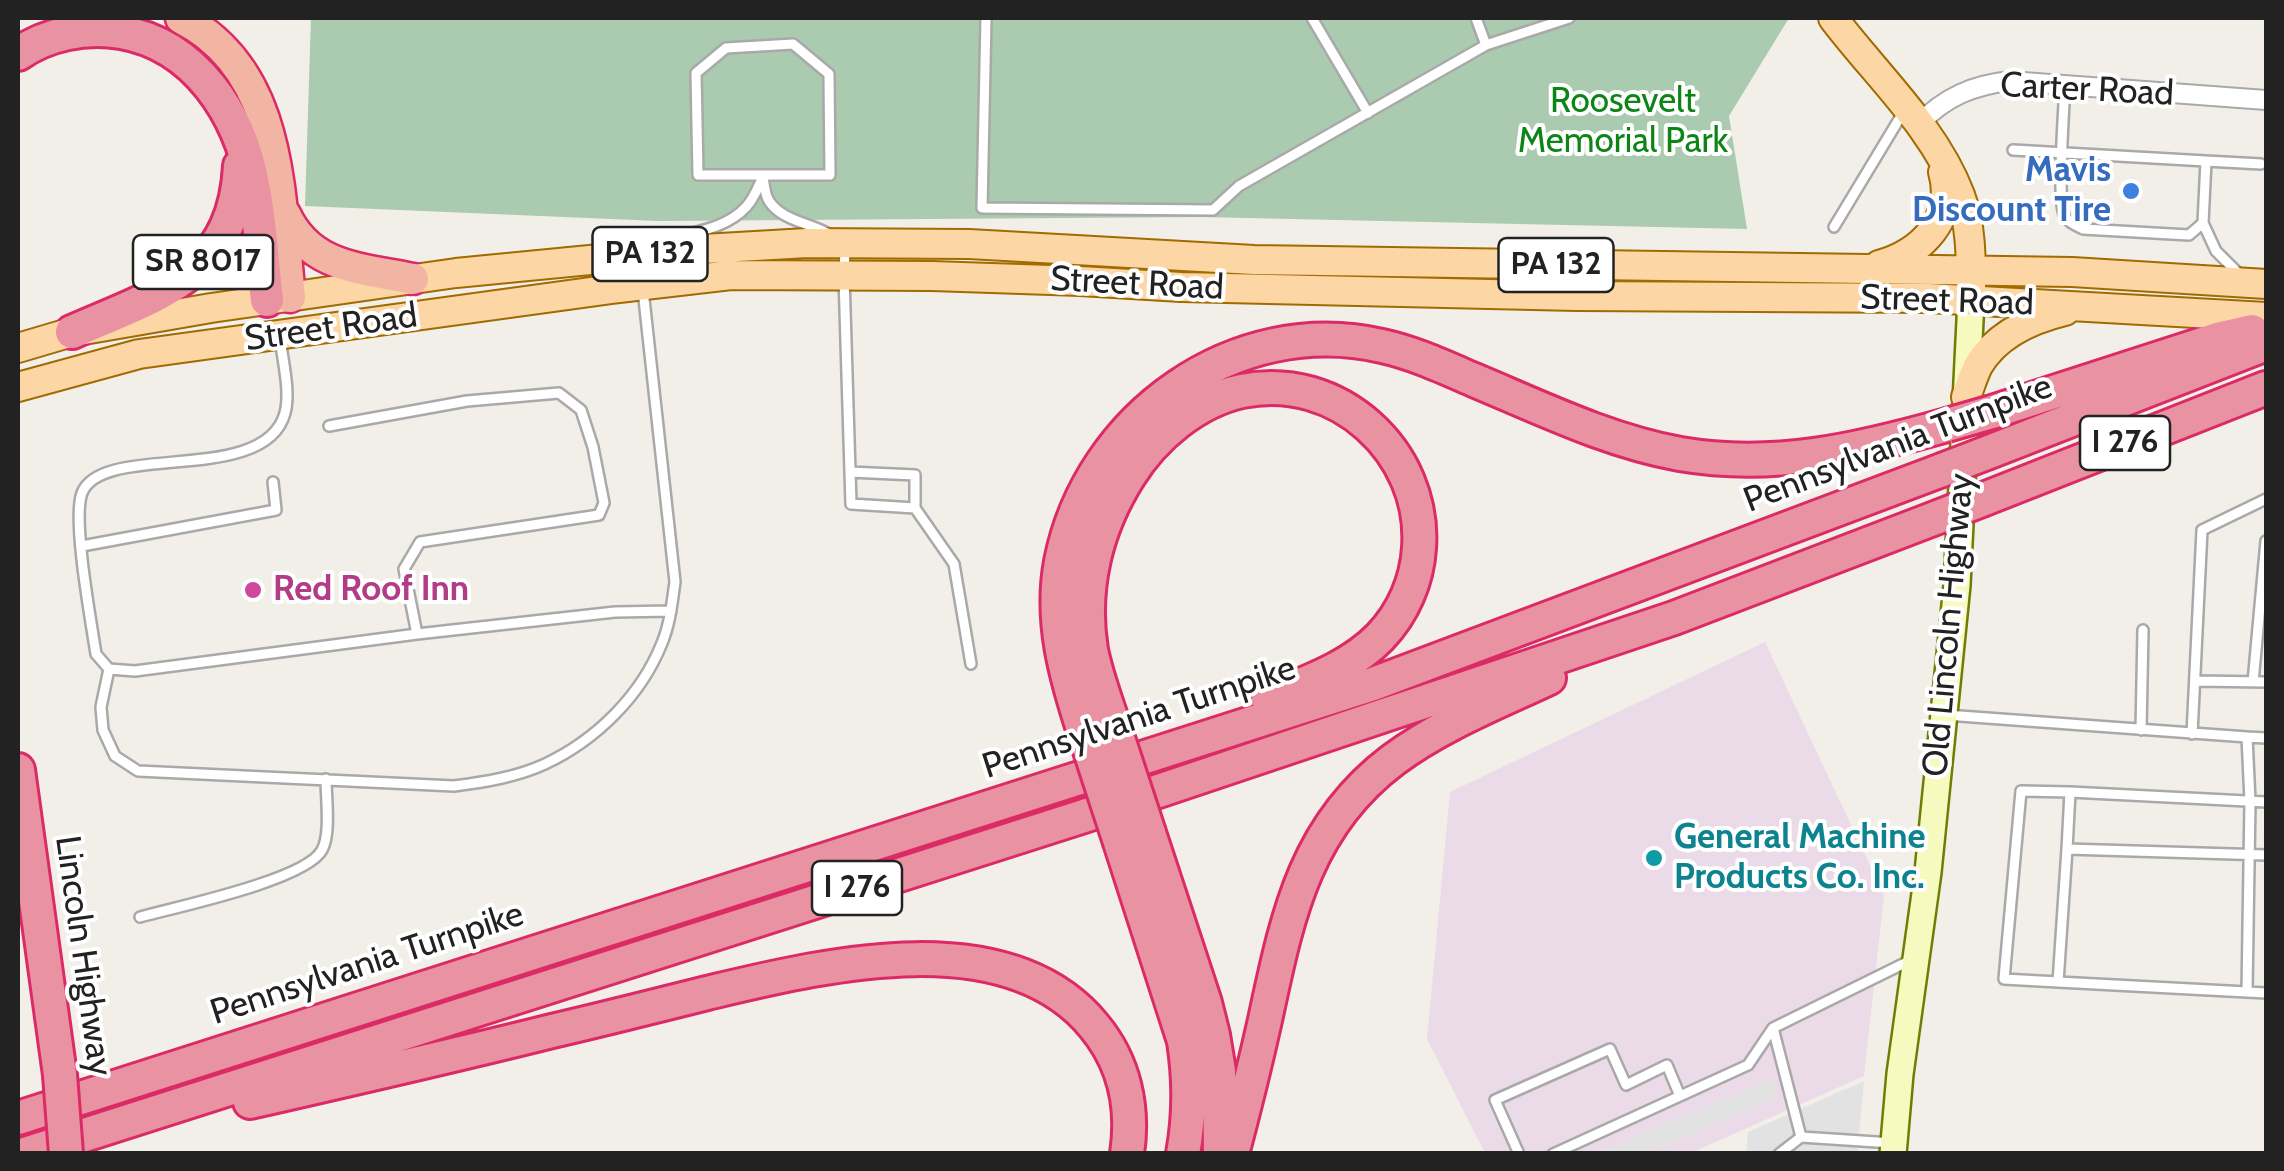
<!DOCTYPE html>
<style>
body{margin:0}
#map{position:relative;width:2284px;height:1171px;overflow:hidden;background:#f2efe9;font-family:Cabin,sans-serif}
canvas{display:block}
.frame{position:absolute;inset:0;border:20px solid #222;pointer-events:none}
</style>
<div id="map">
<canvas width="2284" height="1171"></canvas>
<div class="frame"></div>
</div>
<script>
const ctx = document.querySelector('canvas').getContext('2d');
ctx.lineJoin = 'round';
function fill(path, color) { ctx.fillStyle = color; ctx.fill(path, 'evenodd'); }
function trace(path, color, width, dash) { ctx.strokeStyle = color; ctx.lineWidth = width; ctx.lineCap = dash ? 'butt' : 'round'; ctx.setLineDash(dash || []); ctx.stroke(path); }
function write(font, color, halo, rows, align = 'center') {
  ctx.font = font + ' Cabin,sans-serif'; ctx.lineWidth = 8; ctx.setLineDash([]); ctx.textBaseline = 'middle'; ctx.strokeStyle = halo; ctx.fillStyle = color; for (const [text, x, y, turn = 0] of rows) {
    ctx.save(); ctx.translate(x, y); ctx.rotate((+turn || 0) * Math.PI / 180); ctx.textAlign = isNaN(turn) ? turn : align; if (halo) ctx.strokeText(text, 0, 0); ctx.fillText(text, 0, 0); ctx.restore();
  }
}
const industrial = new Path2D(`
 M1765 642 1884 895 1864 1076 1691 1153H1485L1427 1039 1450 792Z`);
const cemetery = new Path2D(`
 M311 18H1789L1729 116 1747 229 1201 217 658 221 305 206Z`);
const parking = new Path2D(`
 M1772 1078 1779 1096 1647 1153H1598Z
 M1864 1081 1857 1153 1746 1154 1748 1132Z`);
const service = new Path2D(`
 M986 18 982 208 1213 210 1239 186 1486 45 1569 18
 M1312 18 1368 113
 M1476 18 1486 45
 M793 44 829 74 830 175H698L696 73 726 48Z
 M2013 150 2206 161 2203 223 2189 235 2083 229C2074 224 2068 223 2064 214 2057 199 2064 109 2065 85
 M2206 161 2261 164
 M763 177C764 184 765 195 769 201 781 220 809 223 827 233
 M2203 223 2216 251 2239 274
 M1834 227 1904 111
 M662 243 669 239C695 232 727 228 746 207 754 199 758 187 763 177
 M845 248 844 277 850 472 851 504 915 508V475L850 472
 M280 336C282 360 291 390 285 413 265 487 102 441 82 493 72 519 91 621 96 654L109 669 135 671 417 634 615 612 671 611
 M329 426 467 401 559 393 581 410 593 447 604 503 599 515 420 542 404 569 417 634
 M915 508 954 564 971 664
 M82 546 276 510 273 482
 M109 669 101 707 103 730 115 756 138 771 454 786C485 782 517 777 545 764 596 740 641 696 662 643 670 624 672 603 675 582L643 290
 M2195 681 2266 682
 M2253 682 2266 541
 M1946 715 2247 737 2250 801 2247 992
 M2141 730 2143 630
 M2192 734 2202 530 2266 499
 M2247 737 2266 738
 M2266 802 2070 792 2067 849 2266 855
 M2067 849 2058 982 2266 993
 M140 917C176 907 306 880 322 850 331 834 326 798 326 779
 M2058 982 2004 979 2021 791 2070 792
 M1773 1028 1801 1137
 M1519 1154 1495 1100 1610 1049 1626 1085 1667 1065 1680 1096
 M1553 1154 1748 1065 1773 1028 1911 960
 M1779 1154 1801 1137 1892 1143`);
const minor = new Path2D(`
 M1919 124C1945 97 1973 85 2010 81L2266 100`);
const secondary = new Path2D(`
 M1893 1154 1900 1074 1928 872 1957 585 1971 300`);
const primary = new Path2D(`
 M1833 18C1876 75 1934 127 1960 195 1971 224 1971 258 1971 288
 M1879 265C1922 253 1956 218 1943 172
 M18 348 72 332 211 308 456 273 703 249 807 243 969 244 1254 260 2072 272 2266 284
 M18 387 139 354 612 289 731 275 932 276 1080 281 1181 287 1577 296 1928 298 2266 317
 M1966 397C1970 387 1973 376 1978 366 1996 335 2032 319 2065 311`);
const trunk = new Path2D(`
 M181 18C284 70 279 197 290 297
 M285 214C310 268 360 268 413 279`);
const motorway = new Path2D(`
 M18 54C47 34 85 26 121 32 196 45 240 114 253 185 261 223 262 262 267 300
 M72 332C158 294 234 276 240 166
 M1992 412 2221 338 2252 331
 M1989 452 2266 344
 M1984 499 2266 388
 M1113 723C1105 699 1096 675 1091 650 1081 588 1096 528 1129 476 1154 436 1196 401 1242 391 1337 371 1426 452 1419 548 1417 581 1403 613 1380 637 1350 668 1307 682 1268 699
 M1084 732C1066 677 1050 621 1061 562 1089 417 1236 312 1382 346 1414 353 1444 367 1474 380 1541 408 1608 441 1680 454 1773 470 1858 450 1947 425
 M18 770 60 1075
 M1149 833 1205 1003 1213 1035 1219 1071 1220 1154
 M1120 842 1184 1041C1190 1080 1190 1116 1183 1154
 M250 1102C351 1079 452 1056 552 1031 604 1019 655 1006 707 993 821 966 1006 919 1094 1026 1124 1062 1134 1107 1127 1154
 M18 1118 1373 684 1942 470
 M25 1154 1084 816 1674 618 1938 517
 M1232 1154C1244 1109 1255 1065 1265 1020 1287 918 1304 827 1393 760 1440 725 1496 703 1549 678`);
const motorwayBridge = new Path2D(`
 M1947 425 1992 412
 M1942 470 1989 452
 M1938 517 1984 499
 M1113 723 1149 833
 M1084 732 1120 842
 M60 1075 66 1154`);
const markers = [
 [2131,191,10,"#3f7fe0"],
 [253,590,10,"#d1479c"],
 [1654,858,10,"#0f9aa8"]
];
const shields = [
 [650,254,115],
 [203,262,140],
 [1556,265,115],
 [2125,443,90],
 [857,888,90]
];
const shieldNames = [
 ["PA 132",650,254],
 ["SR 8017",203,262],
 ["PA 132",1556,265],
 ["I 276",2125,443],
 ["I 276",857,888]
];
const streetNames = [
 ["Carter Road",2087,90,3],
 ["Street Road",1137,284,3],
 ["Street Road",1947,301,2],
 ["Street Road",331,328,-8],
 ["Pennsylvania Turnpike",1898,444,-21],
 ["Old Lincoln Highway",1949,625,-85],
 ["Pennsylvania Turnpike",1139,718,-18],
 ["Lincoln Highway",83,956,82],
 ["Pennsylvania Turnpike",367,964,-18]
];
const parkNames = [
 ["Roosevelt",1623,102],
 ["Memorial Park",1623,142]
];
const shopNames = [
 ["Mavis",2111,171],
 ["Discount Tire",2111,211]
];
const hotelNames = [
 ["Red Roof Inn",273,590]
];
const cultureNames = [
 ["General Machine",1674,838],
 ["Products Co. Inc.",1674,878]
];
fill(industrial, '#ebdbe8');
fill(cemetery, '#aacbaf');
fill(parking, '#e2e2e2');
trace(service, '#a9a9a9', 14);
trace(minor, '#a9a9a9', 22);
trace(secondary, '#707d05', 30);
trace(primary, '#a06b00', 32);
trace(trunk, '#dc2a67', 35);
trace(motorway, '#dc2a67', 38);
trace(service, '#fff', 9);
trace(minor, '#fff', 18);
trace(secondary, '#f7fabf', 25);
trace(primary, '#fcd6a4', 28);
trace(trunk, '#f2b4a3', 30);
trace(motorway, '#e892a2', 32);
trace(motorwayBridge, '#dc2a67', 38, []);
trace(motorwayBridge, '#e892a2', 32);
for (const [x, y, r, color] of markers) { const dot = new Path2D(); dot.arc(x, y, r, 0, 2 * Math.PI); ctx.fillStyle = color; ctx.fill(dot); trace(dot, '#fff', 4); }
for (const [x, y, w] of shields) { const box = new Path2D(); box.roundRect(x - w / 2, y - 27, w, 54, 8); ctx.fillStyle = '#fff'; ctx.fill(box); trace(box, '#222', 2.5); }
write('bold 32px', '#222', null, shieldNames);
write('35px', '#222', '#fff', streetNames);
write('35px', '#0c8416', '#fff', parkNames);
write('bold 35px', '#366cbe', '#fff', shopNames, 'right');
write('bold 35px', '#b23c85', '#fff', hotelNames, 'left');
write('bold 35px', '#0d838f', '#fff', cultureNames, 'left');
</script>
